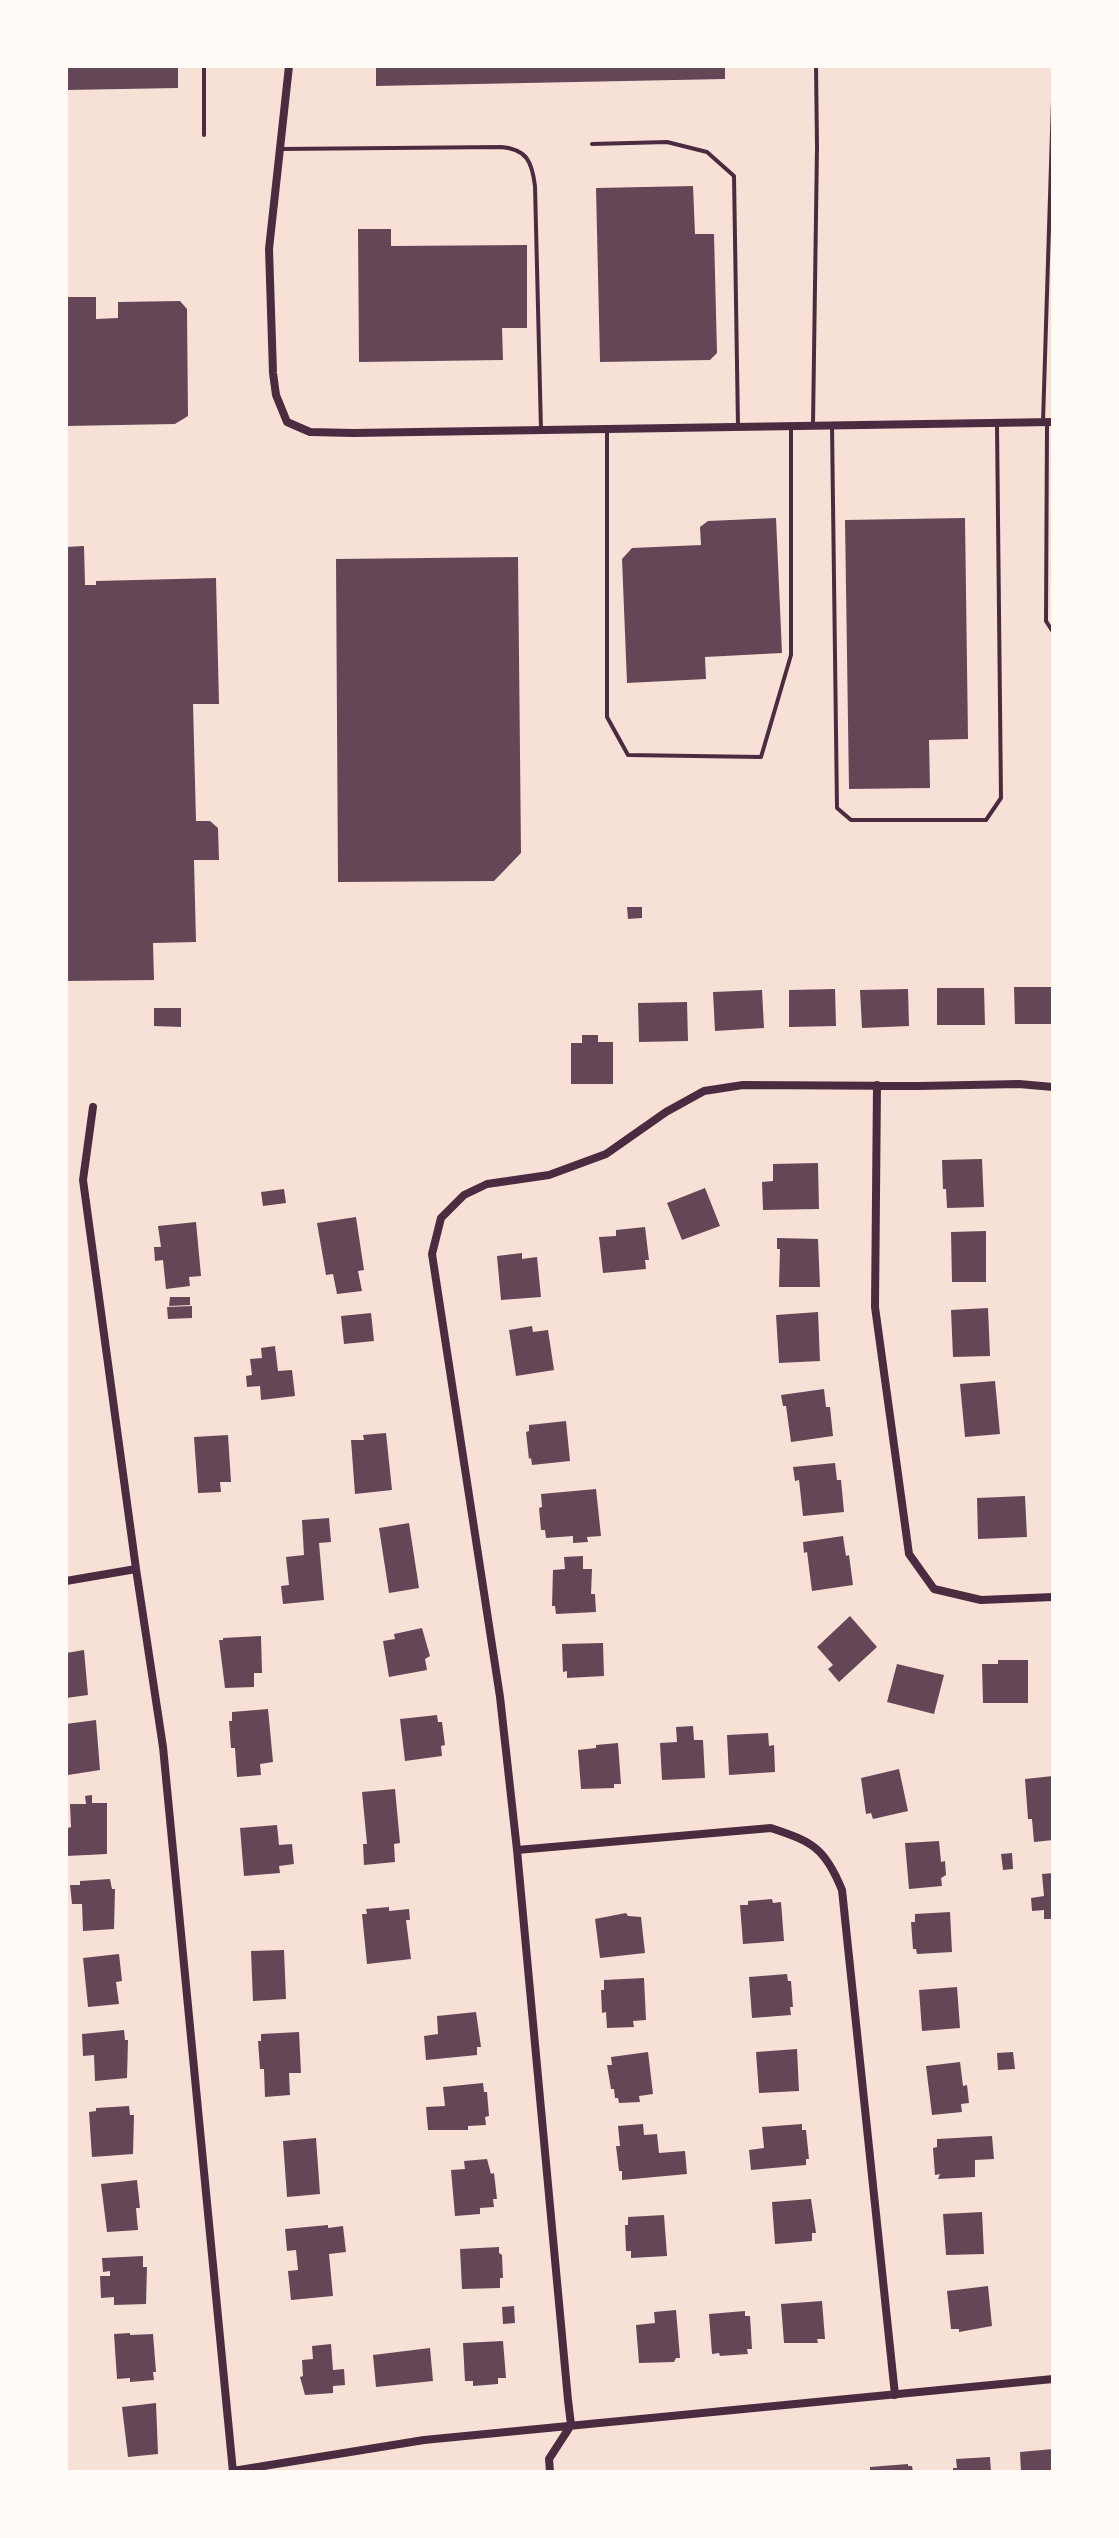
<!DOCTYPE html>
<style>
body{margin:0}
#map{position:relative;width:1119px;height:2538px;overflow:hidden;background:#f7e1d7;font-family:"Varela Round",sans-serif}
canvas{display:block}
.frame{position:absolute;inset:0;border:68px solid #fffaf5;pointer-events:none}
</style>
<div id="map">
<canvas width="1119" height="2538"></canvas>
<div class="frame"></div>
</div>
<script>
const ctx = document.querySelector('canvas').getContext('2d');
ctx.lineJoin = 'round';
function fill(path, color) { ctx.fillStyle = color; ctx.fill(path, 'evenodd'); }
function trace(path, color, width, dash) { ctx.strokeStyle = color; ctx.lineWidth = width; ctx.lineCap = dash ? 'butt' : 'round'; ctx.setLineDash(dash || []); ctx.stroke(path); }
const building = new Path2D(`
 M66 66H178V88L66 90Z
 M376 66H725V79L376 86Z
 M693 186 695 234H714L717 353 710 360 600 362 596 188Z
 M358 229H391V246L527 245V328H502L503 360 359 362Z
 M66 297H96V319L118 318V302L180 301 187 309 188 416 175 424 66 426Z
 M776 518 782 653 705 657 706 679 627 683 622 559 632 548 701 545 700 527 708 521Z
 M965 518 968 739 929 740 930 788 849 789 845 520Z
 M84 546 85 585H96V581L216 578 219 704H193L196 821H210L218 828 219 860H194L196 942 153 943 154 980 66 981V547Z
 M518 557 521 853 494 881 338 882 336 559Z
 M627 907H642V918L628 919Z
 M1014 987H1053V1024H1015Z
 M937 988H984L985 1025H937Z
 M835 989 836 1026 789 1027V990Z
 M908 989 909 1026 862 1028 860 990Z
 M762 990 764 1028 715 1031 713 992Z
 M687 1002 688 1041 639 1042 638 1003Z
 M154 1008H181V1027L154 1026Z
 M582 1035H598V1042H613V1084H571V1043H582Z
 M982 1159 984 1207 947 1208 946 1189H943L942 1160Z
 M818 1163 819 1209 763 1210 762 1182 773 1181V1164Z
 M705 1188 720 1226 682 1240 667 1203Z
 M284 1189 286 1203 263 1206 261 1192Z
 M356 1217 364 1270 358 1271 362 1291 337 1294 333 1274 326 1275 317 1223Z
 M196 1222 201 1276 189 1277 190 1286 166 1289 163 1260 155 1261 154 1247H161L158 1226Z
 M645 1227 649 1260H645L646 1269 603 1273 599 1237 616 1236V1230Z
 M986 1231V1282H952L951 1232Z
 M777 1238 818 1239 820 1287H779L780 1249H777Z
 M522 1253V1259L537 1257 541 1297 501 1300 497 1256Z
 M170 1297H190V1305L169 1306Z
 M192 1306V1318L168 1319 167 1307Z
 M988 1308 990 1356 953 1357 951 1310Z
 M818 1312 820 1361 779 1363 776 1315Z
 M371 1313 374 1341 344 1344 341 1316Z
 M532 1326 533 1332 548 1330 554 1370 516 1376 509 1330Z
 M275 1346 278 1371 292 1370 295 1396 261 1400 260 1386 247 1387 246 1376 252 1375 250 1359 262 1358 261 1348Z
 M995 1381 1000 1434 965 1437 960 1384Z
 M824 1389 826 1407H830L833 1436 791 1442 786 1406H783L781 1395Z
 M566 1421 570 1461 532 1465 531 1458 529 1459 526 1432 529 1431V1425Z
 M386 1433 392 1490 355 1494 351 1440H364L363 1435Z
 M228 1435 231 1482H220L221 1492 198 1493 194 1437Z
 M835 1463 837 1480H841L844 1512 803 1516 799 1480 795 1481 793 1467Z
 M596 1489 601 1536 587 1537 588 1542 573 1543V1536L546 1538 545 1530H541L539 1508 542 1507 541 1494Z
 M1025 1496 1027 1537 978 1539 977 1498Z
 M329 1518 331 1542 319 1543 324 1600 283 1604 281 1586 289 1585 286 1557 304 1555 302 1520Z
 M409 1523 419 1588 389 1593 379 1528Z
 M843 1536 846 1556 849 1555 853 1585 812 1591 807 1552 804 1553 803 1542Z
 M583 1556V1569H592L591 1594H595L596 1612 556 1614 555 1606H552L553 1570 565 1569 564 1557Z
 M850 1616 877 1647 839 1682 828 1669 833 1665 817 1647Z
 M422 1628 430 1656 425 1659 427 1670 389 1677 383 1641 395 1639 394 1634Z
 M261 1636 262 1673H254V1687L225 1688 219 1640H223V1638Z
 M603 1643 604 1676 567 1678V1671L563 1672 562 1644Z
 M84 1650 88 1695 66 1698V1653Z
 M998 1660H1028V1703H983L982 1664H998Z
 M897 1664 944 1675 934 1714 887 1702Z
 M268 1709 273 1762 260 1764 261 1775 237 1777 235 1748H231L229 1721H232V1712Z
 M437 1715 438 1722H442L445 1745 441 1746 442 1756 405 1761 400 1719Z
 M96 1720 100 1770 68 1775 66 1724Z
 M693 1726 694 1740H703L705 1778 662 1780 660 1743 677 1742 676 1727Z
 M768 1733 769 1746 774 1745 775 1772 729 1775 727 1735Z
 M618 1743 621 1784H614V1788L581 1789 578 1750 596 1748V1745Z
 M899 1769 908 1811 873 1819 871 1813 866 1814 861 1778Z
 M1053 1776V1840L1034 1842 1032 1819H1028L1025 1779Z
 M395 1789 400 1843 394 1844 395 1862 364 1865 363 1844H367L362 1792Z
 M92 1795V1803H107V1854L66 1856 68 1828 71 1827 70 1804H86L85 1796Z
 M277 1825 279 1845 292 1844 294 1864 279 1866 280 1873 244 1876 240 1828Z
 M939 1841 941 1862 945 1861 946 1875 941 1878 942 1886 909 1889 905 1843Z
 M1012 1853 1013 1869 1003 1870 1001 1854Z
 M1053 1873V1919H1044V1910L1032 1911 1031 1898 1044 1896 1042 1874Z
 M110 1879 112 1889H115L114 1929 83 1931 82 1904H72L70 1885H80V1881Z
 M772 1899 773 1903 781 1902 784 1941 743 1944 740 1905H748V1901Z
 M389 1907V1911L409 1909 410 1920H406L411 1959 367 1964 362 1914H367L366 1909Z
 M950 1912 952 1952 917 1954 916 1949H913L911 1922H915V1914Z
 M626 1913 628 1916 641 1917 645 1953 600 1958 595 1919Z
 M284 1950 286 1999 253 2001 251 1951Z
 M119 1954 122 1981 116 1982 119 2004 88 2007 83 1958Z
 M787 1974 788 1981H791L793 2007H790L791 2015 752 2018 749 1977Z
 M644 1978 646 2020 633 2021 634 2027 607 2028 606 2012 602 2013 601 1990H604V1980Z
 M957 1987 960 2028 922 2031 919 1990Z
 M476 2012 481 2047H477V2055L426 2060 424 2036 438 2034 437 2016Z
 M124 2030 125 2040H128L127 2078 95 2081 94 2055 83 2056 82 2034Z
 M299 2032 301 2073H289L290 2095 265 2097 264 2069H260L258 2041H261V2034Z
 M797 2049 799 2091 759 2093 756 2052Z
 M648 2052 653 2094 639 2096 640 2102 619 2103 618 2098H615L614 2089H611L607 2065H612L611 2057Z
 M1013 2052 1015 2069 998 2070 997 2053Z
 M960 2062 963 2086 967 2085 969 2103 961 2104 962 2112 932 2115 926 2066Z
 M483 2083 484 2092H487L489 2116 485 2117 486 2125 468 2126V2130H428L426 2107 445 2106 443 2087Z
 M129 2106 130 2115H134L133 2154 92 2157 89 2112 96 2111V2108Z
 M643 2124 644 2135 657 2134 659 2153 685 2151 687 2174 622 2180V2171H619L616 2146H620L618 2126Z
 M802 2124V2130H806L809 2159H806V2165L751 2170 749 2150 764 2148 762 2127Z
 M992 2136 994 2159 975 2160V2177L938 2179 940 2174 935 2175 933 2148 937 2147V2139Z
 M316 2138 320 2194 287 2197 283 2141Z
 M487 2159 491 2174 494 2173 497 2199H493L494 2207 480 2208V2214L455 2216 451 2170 465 2169 464 2161Z
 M137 2180 140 2208H136L138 2230 107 2232 101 2184Z
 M811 2199 816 2233H812V2241L775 2244 772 2202Z
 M982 2212 984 2254 946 2255 943 2214Z
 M664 2215 667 2256 631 2258V2251H626L625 2225H628V2217Z
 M328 2225V2228L343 2226 346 2252 329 2254 333 2296 291 2300 288 2271 298 2270 296 2250 287 2251 285 2229Z
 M499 2247V2253L502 2255 503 2278H500V2288L462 2289 460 2249Z
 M143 2256V2267H147L146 2304 114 2305V2297L101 2298 100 2276H110V2271L103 2272 102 2258Z
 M988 2286 992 2326 959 2332V2329H951L947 2291Z
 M822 2301 825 2339H817L818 2343H784L781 2304Z
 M514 2306 515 2323 503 2324 502 2307Z
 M676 2310 680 2358H676L674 2362 639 2363 636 2325 655 2323 654 2312Z
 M745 2311V2316H750L752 2349H747L748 2354 720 2356 719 2353 712 2354 709 2314Z
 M130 2333V2335L153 2334 156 2372H153L154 2380 130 2382V2378L117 2379 114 2334Z
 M503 2341 506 2378H498V2384L473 2386V2381H465L463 2343Z
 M331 2344 333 2370 344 2369 345 2385 333 2386V2393L305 2395 300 2377 303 2376 302 2360 313 2359 312 2346Z
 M430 2348 433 2381 376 2387 373 2355Z
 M156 2403 158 2454 128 2457 122 2407Z
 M1053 2449V2472H1021L1020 2452Z
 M990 2457 991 2472H953V2468H957L956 2459Z
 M908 2464V2466H912L913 2472H870V2467Z`);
const service = new Path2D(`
 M204 66V135
 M592 144 667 142 707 152 734 176 738 427
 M280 149 501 147C527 149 532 162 535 186L541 430
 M1043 422 1053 100
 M813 424 817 147 816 66
 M1047 424 1046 621 1053 632
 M832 426 837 808 851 820H986L1001 798 997 425
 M607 431V717L628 755 761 757 791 655V428`);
const minor = new Path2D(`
 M289 66 269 249 273 373 276 395 287 422 310 432 353 433 1053 422
 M877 1085 875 1307 909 1554 934 1589 981 1600 1053 1597
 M93 1107 83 1180 136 1569 163 1747 233 2472
 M66 1581 136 1569
 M517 1850 771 1828C813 1842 825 1848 842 1890L895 2395
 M233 2471 424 2440 1053 2379
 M550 2472 549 2459 571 2425 568 2400 517 1850 500 1697 432 1254 441 1218 464 1195 487 1184 549 1175 606 1154 666 1112 704 1091 743 1085 919 1086 1019 1084 1053 1087`);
fill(building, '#644757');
trace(service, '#4a2c40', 4);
trace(minor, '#4a2c40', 8);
</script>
